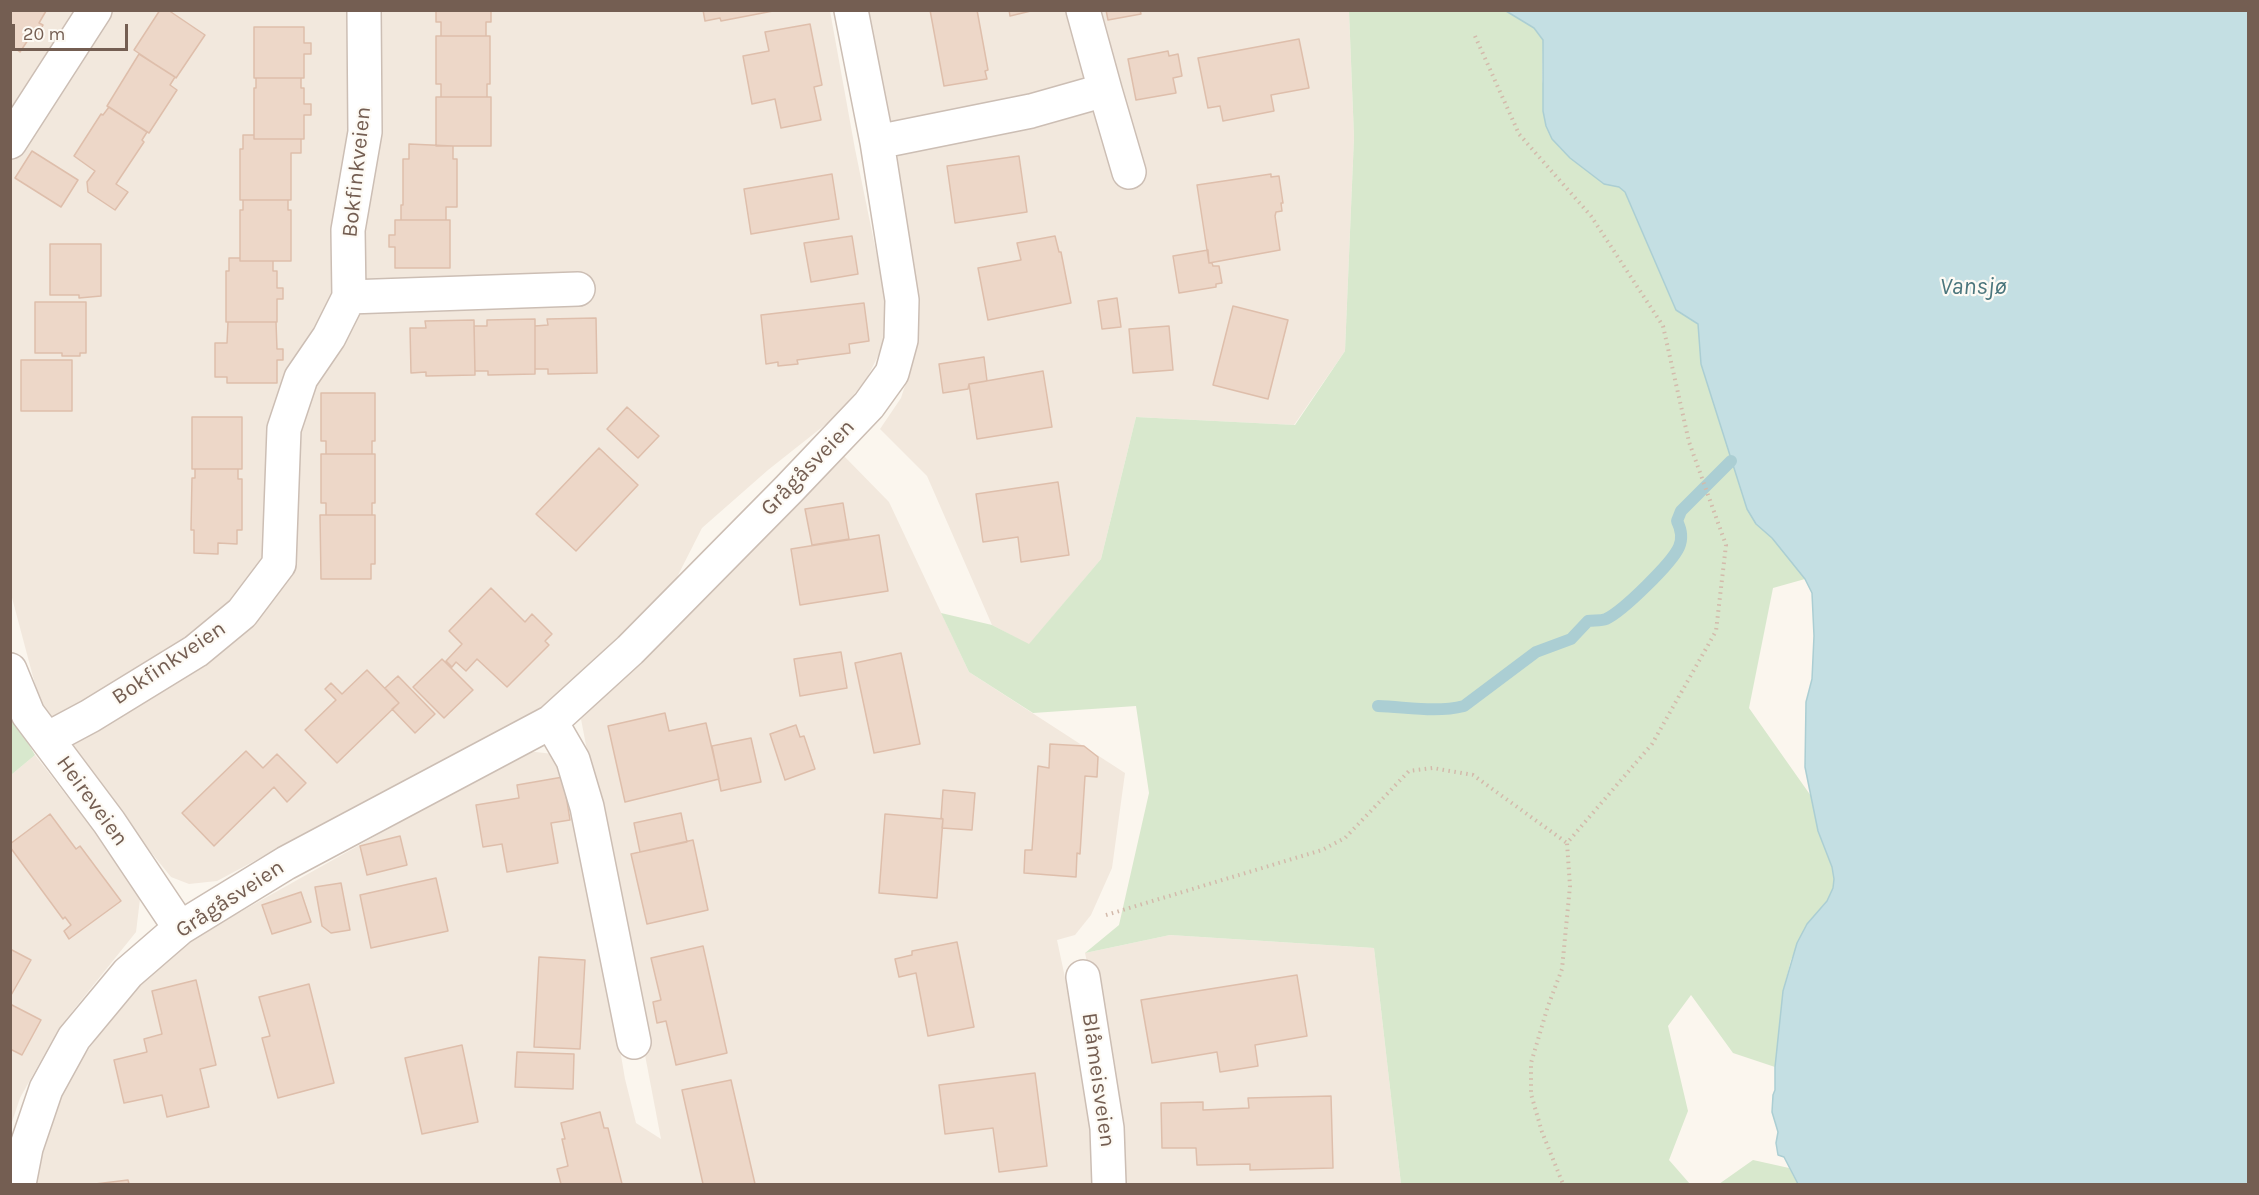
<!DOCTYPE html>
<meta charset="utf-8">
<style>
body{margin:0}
#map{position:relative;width:2259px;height:1195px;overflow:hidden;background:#fbf6ee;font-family:Karla,sans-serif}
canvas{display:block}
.frame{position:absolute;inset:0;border:12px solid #745e52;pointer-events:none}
.scale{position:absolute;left:12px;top:24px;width:116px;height:27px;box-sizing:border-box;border:3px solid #745e52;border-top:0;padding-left:8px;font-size:18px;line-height:21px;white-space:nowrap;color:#745e52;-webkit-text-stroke:4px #fdfaf4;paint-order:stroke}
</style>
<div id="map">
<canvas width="2259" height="1195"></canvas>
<div class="frame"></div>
<div class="scale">20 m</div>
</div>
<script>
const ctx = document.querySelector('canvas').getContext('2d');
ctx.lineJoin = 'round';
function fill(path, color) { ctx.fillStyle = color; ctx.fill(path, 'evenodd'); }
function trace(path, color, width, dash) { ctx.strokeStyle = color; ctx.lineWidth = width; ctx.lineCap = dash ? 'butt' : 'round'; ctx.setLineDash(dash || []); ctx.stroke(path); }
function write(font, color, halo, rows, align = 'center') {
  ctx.font = font + ' Karla,sans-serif'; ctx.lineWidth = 4.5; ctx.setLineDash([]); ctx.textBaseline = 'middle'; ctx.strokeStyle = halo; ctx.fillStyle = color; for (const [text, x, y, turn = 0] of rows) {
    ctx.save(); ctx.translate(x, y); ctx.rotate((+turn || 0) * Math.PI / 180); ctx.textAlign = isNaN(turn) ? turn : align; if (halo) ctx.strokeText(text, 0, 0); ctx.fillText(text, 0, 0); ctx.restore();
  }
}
const residential = new Path2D(`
 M10 11H830L855 149 887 305 885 342 866 380 835 417 768 470 702 528 673 585 554 701 217 881 189 884 171 877 150 851 40 703 11 594Z
 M866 11H1349L1354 137 1345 351 1294 425 1136 417 1101 559 1029 645 992 625 927 476 880 429 901 398 911 367 919 326 913 256Z
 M844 456 889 502 969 672 1125 773 1112 868 1091 915 1075 935 1057 940 1083 1062 1095 1175 1093 1184H34L42 1143 71 1074 119 1007 176 948 527 751 553 754 585 843 625 1079 636 1123 661 1139 581 719Z
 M35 755 141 891 136 932 59 1028 20 1098 11 1125V775Z
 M1170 935 1374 948 1401 1184H1120L1123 1122 1085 953Z`);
const green = new Path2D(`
 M1349 11H1506L1534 28 1543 40 1542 80 1559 147 1604 184 1619 187 1625 192 1676 310 1698 324 1701 364 1805 579 1773 588 1749 708 1811 796 1818 831 1832 867 1834 879 1833 888 1827 901 1807 924 1791 960 1783 991 1775 1067 1733 1053 1691 995 1668 1026 1688 1111 1669 1160 1690 1184H1401L1374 948 1170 935 1085 953 1119 925 1149 793 1136 706 1033 713 969 672 941 613 992 625 1029 644 1101 559 1136 417 1295 425 1345 351 1354 137Z
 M10 713 35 755 11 775H10Z
 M1753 1160 1789 1168 1798 1184H1719Z`);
const water = new Path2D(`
 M1506 11H2248V1184H1798L1784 1157 1778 1155 1776 1143 1778 1132 1772 1112 1773 1095 1775 1090V1067L1783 991 1797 943 1807 924 1827 901 1833 888 1834 879 1832 867 1818 831 1805 767 1806 702 1812 679 1814 636 1812 593 1805 579 1772 538 1756 524 1747 509 1701 364 1698 324 1676 310 1625 192 1619 187 1604 184 1570 158 1552 139 1546 126 1543 111V40L1534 28Z`);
const stream = new Path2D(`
 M1378 706C1407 707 1436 713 1464 706L1536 652 1571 639 1588 621C1593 620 1601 621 1606 619 1623 611 1672 563 1679 547 1683 538 1681 529 1677 521L1681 511 1731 461`);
const building = new Path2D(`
 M10 10 46 11 39 23 43 25 36 37 32 34 20 52 10 45Z
 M160 10H168L205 35 176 78 134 50Z
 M436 10H491V22H486V36H441V22H436Z
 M703 10H773V11L721 21 720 18 705 21Z
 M930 10H977L988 70 985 71 987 79 944 86Z
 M1009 10H1035L1010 16Z
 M1106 10H1140L1141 14 1108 20Z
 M810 24 822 85 814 87 821 120 781 128 775 99 752 104 743 56 769 51 765 32Z
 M254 27H304V43H311V54H304V78H254Z
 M436 36H490V84H487V97H441V84H436Z
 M1299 39 1309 88 1271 95 1274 111 1223 121 1220 106 1208 108 1198 58Z
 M1168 51 1169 56 1178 54 1182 76 1173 78 1176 93 1136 100 1128 59Z
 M139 54 175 77 170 85 177 90 149 133 107 106Z
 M256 78H301V88H304V104H311V115H304V139H254V88H256Z
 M436 97H491V146H436Z
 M109 107 147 132 142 140 144 142 116 184 128 192 115 210 88 192 87 182 95 171 74 156 101 114 103 115Z
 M243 135H254V139H301V153H291V200H240V149H243Z
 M409 144 453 146V159H457V207H446V220H401V205H403V159H409Z
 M32 151 78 180 61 207 15 178Z
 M1019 156 1027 212 955 223 947 166Z
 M832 174 839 219 751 234 744 189Z
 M1271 174V177L1279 176 1283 203H1281L1282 211 1276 212 1275 216 1280 250 1209 263 1197 185Z
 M243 200H288V210H291V261H240V210H243Z
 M395 220H450V268H395V247H389V235H395Z
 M852 236 858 274 811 282 804 243Z
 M1055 236 1059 252H1061L1071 303 988 320 978 268 1021 260 1017 243Z
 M50 244H101V296L79 298V295H50Z
 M1208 250 1209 263H1212L1213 266H1219L1222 283 1216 284V287L1179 293 1173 256Z
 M229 258H240V261H273V271H277V288H283V299H277V322H226V271H229Z
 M1117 298 1121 327 1102 329 1098 301Z
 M35 302H86V353H80V356H62V353H35Z
 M864 303 869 341 849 344 850 353 797 360 798 364 778 366V362L766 364 761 315Z
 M1233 306 1288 320 1268 399 1213 385Z
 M596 318 597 373 548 374V369H535V326L548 325 547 319Z
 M535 319V374L488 375V371H475L474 326H487V320Z
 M474 320 475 375 426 376V372L411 373 410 328H426L425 321Z
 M228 322H276L277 349H283V360H277V383H227V377H215V343H227Z
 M1169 326 1173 370 1133 373 1129 329Z
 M984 357 987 381 969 384 968 389 943 393 939 364Z
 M21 360H72V411H21Z
 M1043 371 1052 427 977 439 969 384Z
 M321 393H375V441H372V454H326V441H321Z
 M627 407 659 436 638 458 607 429Z
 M192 417H242V469H192Z
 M599 448 638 485 576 551 536 514Z
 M321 454H375V503H372V515H326V503H321Z
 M195 469H238V479H242V530H237V544L218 543V554L194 553V530H191L192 478H195Z
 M1058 482 1069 555 1021 562 1018 537 983 542 976 494Z
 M843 503 849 539 812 545 805 509Z
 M320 515H375V564H371V579H321Z
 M879 535 888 591 800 605 791 549Z
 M491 588 525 622 532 614 552 634 545 641 549 645 507 687 477 659 466 671 456 662 452 667 446 661 462 644 449 631Z
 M841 652 847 688 800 696 794 659Z
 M901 653 920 744 874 753 855 663Z
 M442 659 473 690 444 718 413 687Z
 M367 670 399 703 337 763 305 730 336 700 325 689 331 683 342 694Z
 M398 676 435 714 415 733 392 709 399 703 385 688Z
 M665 713 669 731 706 723 719 779 625 802 608 726Z
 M796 725 800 737 804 736 815 769 785 780 770 734Z
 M751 738 761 782 721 791 712 746Z
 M1050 744 1084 746 1098 757 1097 777 1085 776 1080 854 1077 853 1076 877 1024 873 1025 850H1032L1038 766 1049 768Z
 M246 751 263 768 277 754 306 783 287 802 274 787 214 846 182 813Z
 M563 777 570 820 551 823 558 863 507 872 502 844 483 847 476 805 519 798 517 785Z
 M943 790 975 793 972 830 942 828 943 819 941 818Z
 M681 813 687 842 640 852 634 823Z
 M50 814 76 849 80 846 121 901 69 939 64 931 71 925 65 917 63 919 10 847V844Z
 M885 814 943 819 937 898 879 893Z
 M400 836 407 865 367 875 360 846Z
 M693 840 708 910 647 924 631 854Z
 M436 878 448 931 371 948 360 895Z
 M341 883 350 930 331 933 322 926 315 887Z
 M301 892 311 922 272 934 262 905Z
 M957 942 974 1027 928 1036 916 973 899 977 895 959 912 955V951Z
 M703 946 727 1053 676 1065 666 1021 657 1023 653 1002 661 1000 651 958Z
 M10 949 31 960 10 997Z
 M539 957 585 960 580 1049 534 1047Z
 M1297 975 1307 1036 1255 1045 1258 1066 1220 1072 1217 1052 1152 1063 1141 1000Z
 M196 980 216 1065 200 1069 209 1107 167 1117 162 1095 124 1103 114 1060 147 1052 144 1039 162 1034 152 991Z
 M309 984 334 1083 278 1098 262 1038 270 1036 259 997Z
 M10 1004 41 1020 22 1055 10 1049Z
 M462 1045 478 1122 422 1134 405 1058Z
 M517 1052 574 1054 573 1089 515 1087Z
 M1035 1073 1047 1166 999 1172 993 1128 945 1134 939 1085Z
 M731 1080 755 1184H703L682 1090Z
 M1331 1096 1333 1168 1250 1170V1164L1197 1165 1196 1148H1162L1161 1103 1203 1102V1110L1249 1108 1248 1098Z
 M600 1112 604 1128H608L622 1184H561L557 1169 568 1166 562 1139H565L561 1123Z
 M128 1180 129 1184H95Z`);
const path = new Path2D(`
 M1475 36 1519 134 1591 216 1663 326 1689 442 1726 545 1716 631 1652 744 1567 843 1570 886 1562 969 1548 1006 1531 1063V1094L1542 1132 1563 1184
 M1106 915 1322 850 1345 838 1409 771 1433 768 1473 775 1567 843`);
const minor = new Path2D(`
 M1083 10 1105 90
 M10 142 95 10
 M877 142 1031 111 1105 90 1129 172
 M349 297 578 289
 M10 670 28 714 109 822 180 928
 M551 722 573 760 587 807 634 1042
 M47 739 90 716 196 651 242 613 279 564 284 429 301 378 329 337 349 297 348 230 365 132 364 10
 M1083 977 1107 1128 1109 1184
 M19 1184 26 1148 46 1089 74 1038 128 973 180 928 286 863 551 722 630 650 789 489 869 405 892 373 901 340 902 300 877 142 851 10`);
const streetNames = [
 ["Bokfinkveien",357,172,-84],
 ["Grågåsveien",808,468,-46],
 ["Bokfinkveien",169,663,-34],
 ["Heireveien",92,801,54],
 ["Grågåsveien",230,899,-33],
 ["Blåmeisveien",1098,1080,82]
];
const waterNames = [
 ["Vansjø",1973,287]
];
fill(residential, '#f2e8dd');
fill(green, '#d8e8cd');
fill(water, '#c4dfe3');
trace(water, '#abced3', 1.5);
trace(stream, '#abced3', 12);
fill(building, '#edd7c8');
trace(building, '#debeab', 1.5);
trace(minor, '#ccbeb4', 36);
trace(path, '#d3baab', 4, [1.5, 4.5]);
trace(minor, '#fff', 33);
write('22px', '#745e52', '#fdfaf4', streetNames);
write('italic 24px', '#4b767d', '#fdfaf4', waterNames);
</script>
